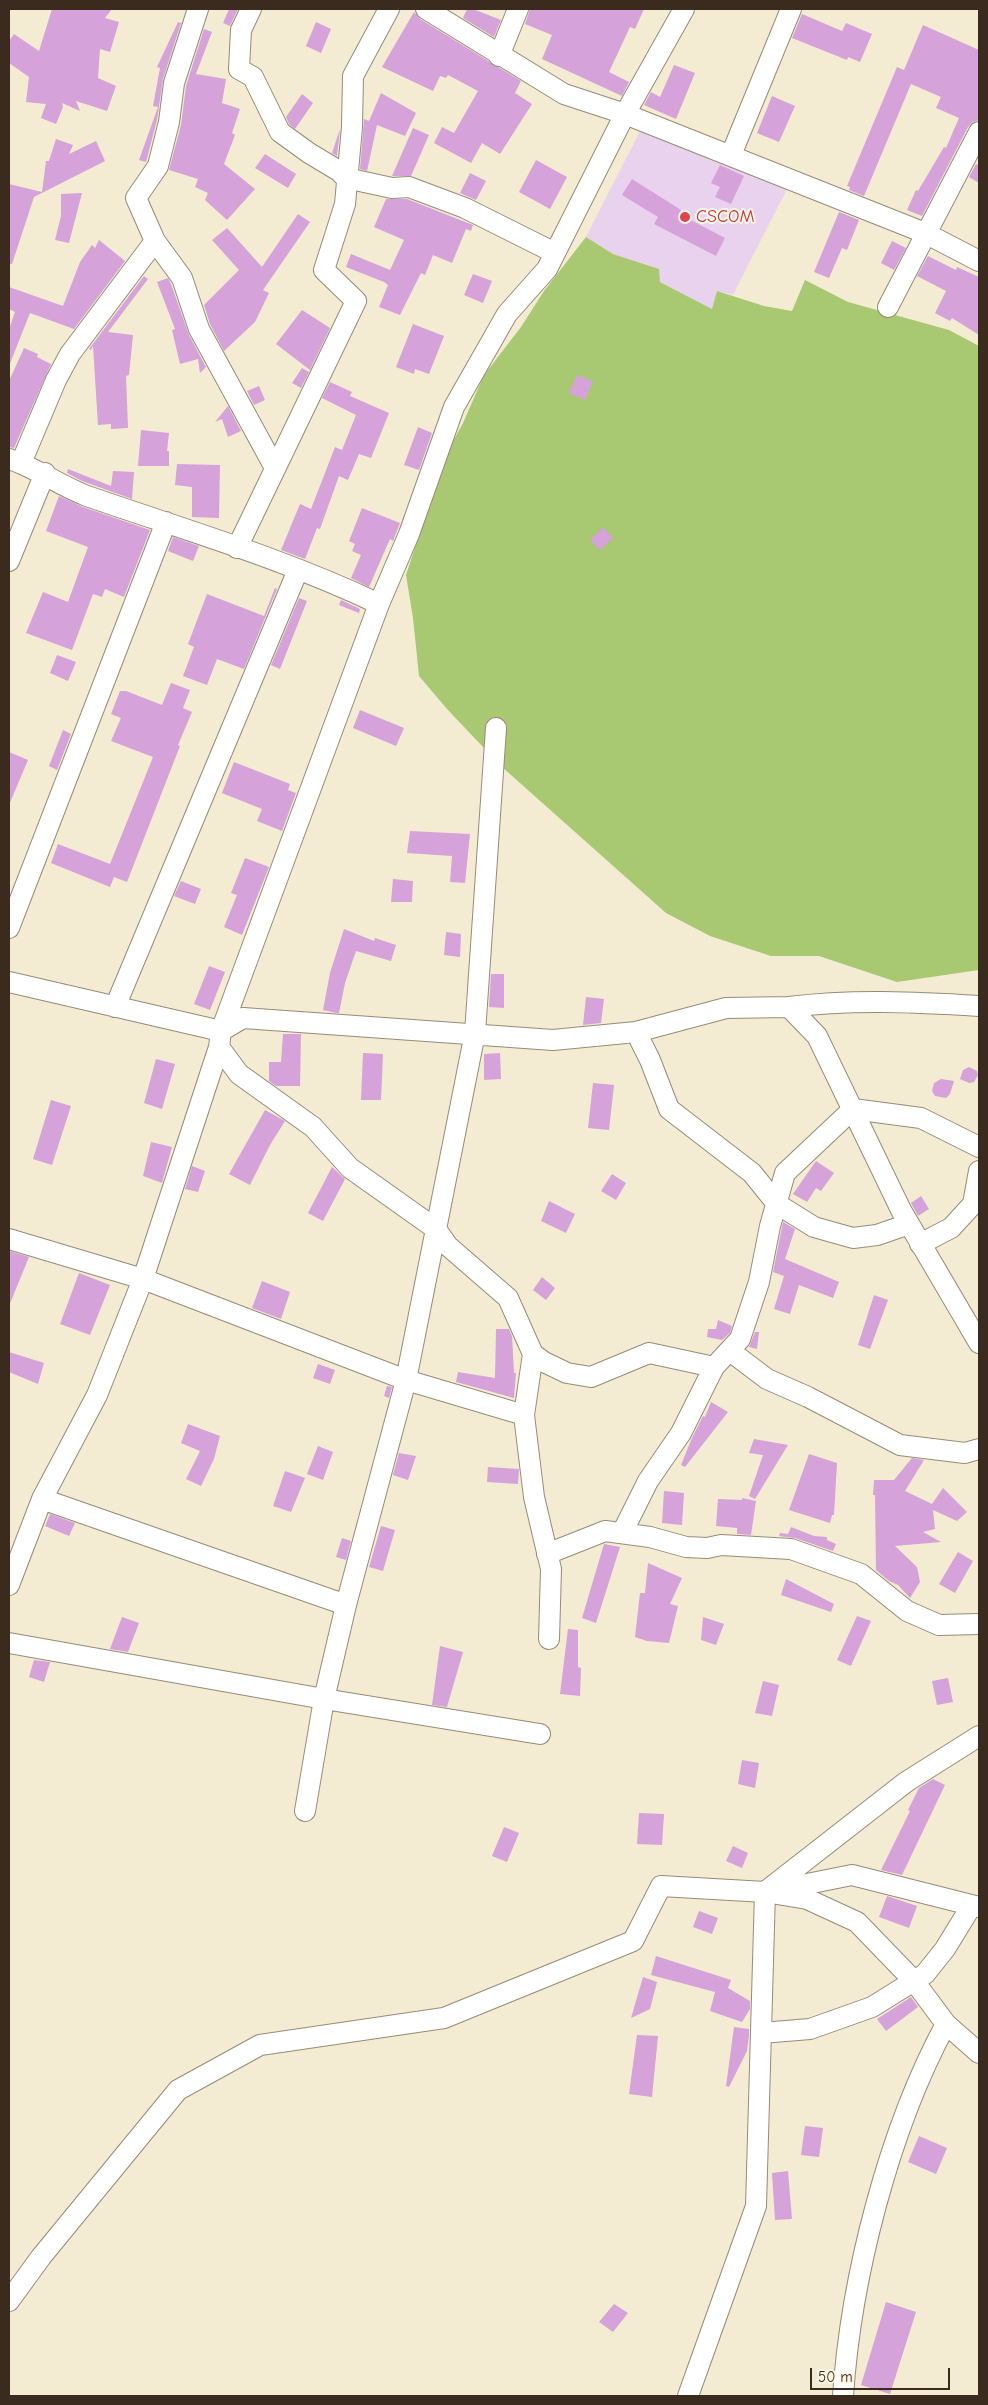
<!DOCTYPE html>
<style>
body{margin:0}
#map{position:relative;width:988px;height:2405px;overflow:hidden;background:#f3ecd3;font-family:"Comic Neue",sans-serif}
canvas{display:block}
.frame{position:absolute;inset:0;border:10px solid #3b2a1e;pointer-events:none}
.scale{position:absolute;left:810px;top:2368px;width:140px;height:22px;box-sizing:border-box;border:2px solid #3b2a1e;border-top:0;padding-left:6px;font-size:15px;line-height:18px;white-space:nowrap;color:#3b2a1e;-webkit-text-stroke:4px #fcf5e5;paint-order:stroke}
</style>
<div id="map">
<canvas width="988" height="2405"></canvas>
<div class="frame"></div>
<div class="scale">50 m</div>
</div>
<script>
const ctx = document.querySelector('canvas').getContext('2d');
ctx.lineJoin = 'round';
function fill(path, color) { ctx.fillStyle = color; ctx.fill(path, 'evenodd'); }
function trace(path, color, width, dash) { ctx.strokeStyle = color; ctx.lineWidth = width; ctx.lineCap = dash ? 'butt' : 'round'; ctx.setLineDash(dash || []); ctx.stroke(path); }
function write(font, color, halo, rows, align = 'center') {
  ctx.font = font + ' "Comic Neue",sans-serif'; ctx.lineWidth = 4; ctx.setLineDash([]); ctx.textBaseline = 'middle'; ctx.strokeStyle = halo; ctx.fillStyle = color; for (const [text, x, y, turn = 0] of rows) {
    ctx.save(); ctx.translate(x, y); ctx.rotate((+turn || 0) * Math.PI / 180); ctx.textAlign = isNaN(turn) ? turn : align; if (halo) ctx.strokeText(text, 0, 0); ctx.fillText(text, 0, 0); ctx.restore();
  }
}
const built = new Path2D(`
 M641 129 788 187 733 295 717 291 712 309 660 282 658 269 613 254 586 237Z`);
const green = new Path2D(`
 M586 237 613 254 659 269 660 282 712 309 717 291 764 306 792 311 805 280 848 302 949 330 979 346V970L897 982 819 956H771L710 936 666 913 502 767 447 709 419 676 413 618 406 575 445 456 463 423 484 375 521 327 544 291Z`);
const building = new Path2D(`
 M52 9H112L105 18 119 22 110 52 100 49 98 78 116 86 107 111 76 101 80 111 62 103 63 107 56 124 41 118 46 104 26 102 29 77 9 63V41L14 34 39 51Z
 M229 9H238L230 26 223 23Z
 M467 9H473L501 20 494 37 463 18Z
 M530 9H644L635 29 630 27 609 72 629 82 622 96 542 59 552 35 525 24Z
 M414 12 420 19 521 81 515 93 532 104 500 154 482 143 471 163 434 143 442 127 454 133 478 91 448 75 446 78 440 76 433 91 382 67Z
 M802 14 842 31 846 23 872 34 860 62 848 57 847 60 792 38Z
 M178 22 181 23 163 79 157 120 146 162 139 160 158 107 153 106 160 68 157 67Z
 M316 22 331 29 321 53 306 46Z
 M923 25 979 50V120L973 122 968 127 922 216 907 210 916 190 918 191 944 147 946 148 959 118 936 108 941 97 911 84 864 196 849 190 850 187 847 186 897 67 904 70Z
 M204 29 212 32 196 74 226 79 222 103 240 109 232 133 235 135 224 164 255 189 227 220 205 200 208 193 195 187 198 179 169 170 181 125 186 86Z
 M674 65 695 73 676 119 644 105 651 92 660 97Z
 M381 93 416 113 405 136 377 125 367 171 360 169 364 119 369 121Z
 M302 94 313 103 295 129 289 124 286 117Z
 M772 96 795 106 779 142 757 133Z
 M413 128 429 135 411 176H392Z
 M340 129 337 156 332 153Z
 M56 139 73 145 69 154 96 141 105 161 34 197 12 264H9V184L42 192 46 161H49Z
 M265 154 296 174 288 188 255 168Z
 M536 160 567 177 550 209 519 192Z
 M976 164 979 166V183L969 177Z
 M720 165 744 176 731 204 715 197 720 187 711 183Z
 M470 173 486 181 476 200 460 193Z
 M632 179 681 210 679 214 725 238 716 256 654 224 658 217 622 195Z
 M82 193 69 243 55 240 61 216V194Z
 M386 199H407L473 225 471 231 466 229 452 263 433 255 425 275 421 273 400 315 379 307 388 285 384 282 346 267 351 254 390 270 404 240 374 227Z
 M839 212 859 220 847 250 842 248 829 278 814 272Z
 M298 214 310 222 263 290 269 293 255 322 224 351 210 324 204 305 239 270 212 240 227 228 262 267Z
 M99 240 125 261 74 329 30 313 9 366V329L15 312 9 309V287L63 306 80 262 92 245 95 248Z
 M892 241 906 248 894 270 881 263Z
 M928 256 956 270 957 267 979 277V335L952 318 950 321 935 313 946 291 917 276Z
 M473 274 492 281 483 303 464 295Z
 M144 276 148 279 108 332 133 335 129 375 126 376 128 428 111 429V424L98 425 93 346 91 350 89 349Z
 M168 278 171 284 189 335 206 367 200 373 198 359 180 364 172 330 175 329 157 282Z
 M302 310 330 328 310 370 276 344Z
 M413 324 444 336 429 374 415 369 414 374 396 367Z
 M24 348 38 354 37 357 51 364 14 448 9 447V381Z
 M302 368 309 372 301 388 292 383Z
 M577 375 593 381 585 400 569 393Z
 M330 382 352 392 350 396 389 413 371 458 359 454 348 480 339 476 320 529 317 528 305 559 281 550 300 504 311 509 335 447 342 450 356 415 322 398Z
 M259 386 265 400 254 405 247 391Z
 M228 406 241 431 228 437 222 419 215 422Z
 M418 427 432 433 419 470 404 465Z
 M141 430 169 433 167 451H169V466H138Z
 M177 464 220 465 219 518 192 517V487L175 485Z
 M68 469 111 486 113 471 134 472 132 499 82 481 67 473Z
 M59 496 83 507 150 530 124 597 105 589 102 597 93 594 72 650 26 633 43 592 68 602 88 547 46 531Z
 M362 508 400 523 393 541 390 539 369 587 351 578 361 555 352 551 355 544 349 541Z
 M603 527 613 538 600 550 590 540Z
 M173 537 199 546 193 561 168 551Z
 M275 588 277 589 244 669 217 659 207 685 183 676 194 647 188 644 207 594 264 616Z
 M299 598 307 601 280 669 271 665Z
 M341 600 360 609 359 613 339 605Z
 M57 655 76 662 68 681 50 673Z
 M171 683 190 690 183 708 192 712 178 745 180 746 127 882 114 877 110 887 51 863 58 844 110 864 153 757 111 741 121 718 111 714 120 691H126L162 705Z
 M360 710 404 728 396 746 353 728Z
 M63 730 71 734 57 770 49 766Z
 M9 752 28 760 9 805Z
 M234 762 290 784 288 790 296 793 282 831 257 821 262 809 222 793Z
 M410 831 470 834 465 883 450 882 452 856 407 853Z
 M245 858 269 867 242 935 224 927 237 895 231 893Z
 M393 879 413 881 412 902H391Z
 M181 881 201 889 195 904 174 896Z
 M344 929 374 941 375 938 396 945 391 961 356 951 345 983 339 1013H336L323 1010 330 973Z
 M446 932 461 934 460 957 444 955Z
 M209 966 225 972 210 1010 194 1004Z
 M491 974H504V1008L489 1007Z
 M586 997 604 999 601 1023 583 1025Z
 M283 1034H301L300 1086H276L269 1081V1062H281Z
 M363 1053 383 1054 381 1100H361Z
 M500 1053 501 1079 484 1080V1054Z
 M156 1059 175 1064 162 1109 144 1103Z
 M969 1067 977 1071 978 1075 974 1082 969 1083 960 1079 963 1070Z
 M941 1079 954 1081 950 1094 946 1098 935 1096 932 1091 934 1083Z
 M593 1083 614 1085 609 1130 588 1128Z
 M51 1100 71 1106 52 1165 33 1159Z
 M265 1110 285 1121 270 1145 250 1185 229 1174Z
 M151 1142 172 1147 162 1183 143 1176Z
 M816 1161 834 1173 821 1191 816 1188 807 1202 793 1194Z
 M192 1166 205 1171 198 1192 185 1189Z
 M332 1167 345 1179 323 1221 308 1213Z
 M612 1174 626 1183 616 1200 601 1191Z
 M921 1196 929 1209 918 1216 911 1203Z
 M549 1201 575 1214 566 1233 541 1221Z
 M783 1222 795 1229 785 1259 839 1282 833 1298 799 1285 790 1314 774 1309 784 1276 773 1272Z
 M9 1251 29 1257 9 1306Z
 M79 1273 110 1285 90 1335 60 1324Z
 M542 1277 555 1288 546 1300 533 1290Z
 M262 1281 290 1292 281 1319 252 1308Z
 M874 1295 888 1300 870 1349 858 1345Z
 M718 1320 732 1326 730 1333 722 1340 707 1337 708 1329H716Z
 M496 1329H509L512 1336 514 1373H516L514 1398 456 1382 458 1372 495 1378Z
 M755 1332H759L757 1349 749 1347Z
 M9 1352 44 1363 38 1384 9 1372Z
 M318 1364 335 1370 330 1384 313 1378Z
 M387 1386 392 1387 389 1398 384 1396Z
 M711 1402 728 1412 685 1467 681 1465 692 1438 703 1416 705 1417Z
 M188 1424 220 1436 214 1459 201 1486 186 1479 200 1451 181 1443Z
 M754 1439 788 1445 755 1499 749 1496 763 1455 749 1453Z
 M318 1446 333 1452 323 1480 307 1474Z
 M399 1453 416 1456 408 1480 393 1475Z
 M809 1454 837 1463 834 1515H832L830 1523 789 1510Z
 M912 1458 924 1460 905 1491 932 1504 943 1488 967 1512 957 1521 933 1510 935 1529 923 1532 941 1542 895 1546 917 1567 920 1582 910 1598 898 1585 889 1581 876 1570 875 1495H873L874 1480H894Z
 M488 1467 519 1469 518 1484 487 1482Z
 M285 1471 305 1478 291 1512 273 1506Z
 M664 1491 684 1493 682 1525 662 1523Z
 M742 1498 756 1501 751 1535 737 1534V1528L716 1526 718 1499 742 1500Z
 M50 1514 75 1523 69 1536 45 1526Z
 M381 1526 395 1530 383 1571 369 1567Z
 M791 1527 814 1536 827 1537V1540L836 1544 833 1551 795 1538 779 1536 780 1533 788 1534Z
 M342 1538 351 1541 346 1560 336 1557Z
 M604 1544 620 1547 596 1623 582 1618Z
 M958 1552 973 1561 955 1593 939 1584Z
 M648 1563 682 1578 670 1604 678 1606 669 1643 647 1641 635 1637 640 1593H645Z
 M786 1579 834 1604 831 1612 781 1595Z
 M857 1616 871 1621 851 1666 837 1660Z
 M122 1617 139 1623 128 1652 110 1649Z
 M703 1617 724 1624 716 1645 701 1640Z
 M568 1629 578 1630V1667L581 1668 580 1696 560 1694Z
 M440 1646 463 1652 447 1707 432 1705Z
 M34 1660 50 1662 44 1682 29 1677Z
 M948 1678 953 1702 937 1705 932 1681Z
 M763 1681 779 1685 772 1716 755 1713Z
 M742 1760 759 1763 755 1788 738 1784Z
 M933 1779 945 1785 902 1875 881 1870 910 1811 908 1810 919 1788Z
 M639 1813 664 1814 662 1845 637 1844Z
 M504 1827 519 1833 507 1862 492 1856Z
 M733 1846 748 1853 742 1868 726 1861Z
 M887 1896 917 1906 909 1928 879 1917Z
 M699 1911 718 1918 712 1934 693 1927Z
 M656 1956 731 1980 728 1988 750 2001V2009L742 2022 710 2011 715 1992 651 1975Z
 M643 1977 657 1982 650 2009 631 2018Z
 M911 1997 918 2007 886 2031 877 2019Z
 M734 2027 749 2029V2035L747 2051 729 2087 726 2086Z
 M637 2035 658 2036 652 2097 629 2094Z
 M805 2126 823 2128 819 2157 801 2155Z
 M919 2136 947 2148 936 2174 908 2162Z
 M788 2171 792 2219 775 2220 772 2173Z
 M886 2302 916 2312 890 2394 861 2385Z
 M614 2304 628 2313 613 2332 599 2322Z`);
const minor = new Path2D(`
 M198 9 174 83 169 122 158 166 136 198 155 241 182 278 199 329 275 468
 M251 9 241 30 239 69 253 77 280 132 309 153 339 171 346 178 392 188 409 187 465 208 555 253
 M684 9 625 114 925 233 979 261
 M499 56 518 9
 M731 155 791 9
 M888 307 979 132
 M9 459C37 468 60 486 87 496 185 530 285 559 379 604
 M21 463 56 380 70 354 155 241
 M237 548 356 301 324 270 345 204 352 127 353 76 389 9
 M9 561 45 473
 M9 928 166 522
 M9 982 221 1031 243 1018 553 1040 636 1032 726 1008 789 1007 817 1036 901 1210 979 1343
 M115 1007 298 570
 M789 1007C852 999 916 1002 979 1006
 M636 1032 650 1060 669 1109 752 1173 777 1204 814 1227 853 1238 877 1235 909 1224
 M219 1047 239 1074 313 1127 350 1168 436 1229 448 1246 508 1298 533 1354 524 1415
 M9 1239 143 1279 406 1380 524 1415 534 1497 551 1569 549 1639
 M920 1244 951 1228 973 1204 979 1171
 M730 1351 767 1379 808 1397 900 1445 965 1453 979 1449
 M533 1354 544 1362 567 1373 591 1377 649 1353 714 1367 740 1339 759 1282 770 1226 785 1173 853 1109 921 1118 979 1147
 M42 1499 346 1605
 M622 1533 648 1481 681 1433 714 1367
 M547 1554 605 1531 650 1537 686 1547 707 1548 721 1545 791 1549 861 1574 907 1611 939 1625 979 1624
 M9 1585 42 1499 97 1395 143 1279 219 1047 221 1031 379 604 409 534 454 407 507 314 547 269 625 114 564 94 426 9
 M9 1643 324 1699 540 1734
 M305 1811 324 1699 346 1605 406 1380 475 1033 496 728
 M777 1890 852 1875 979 1907
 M765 1892 906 1782 979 1736
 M761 2033 810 2029 872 2007 925 1974 945 1949 972 1905
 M9 2301 41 2257 178 2090 260 2045 444 2018 633 1941 661 1886 765 1892 807 1899 857 1922 914 1981 946 2024
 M688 2396 756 2206 765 1892
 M843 2396C851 2277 889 2129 946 2024L979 2053`);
const markers = [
 [685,217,6,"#e0444e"]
];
const healthNames = [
 ["CSCOM",696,217]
];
fill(built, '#e9d2ee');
fill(green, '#a8c971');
fill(building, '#d5a2d9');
trace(minor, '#978b78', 22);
trace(minor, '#fff', 20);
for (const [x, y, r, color] of markers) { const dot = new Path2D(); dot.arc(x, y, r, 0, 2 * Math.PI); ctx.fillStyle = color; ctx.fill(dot); trace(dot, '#fcf5e5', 2); }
write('18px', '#be3a42', '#fcf5e5', healthNames, 'left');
</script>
